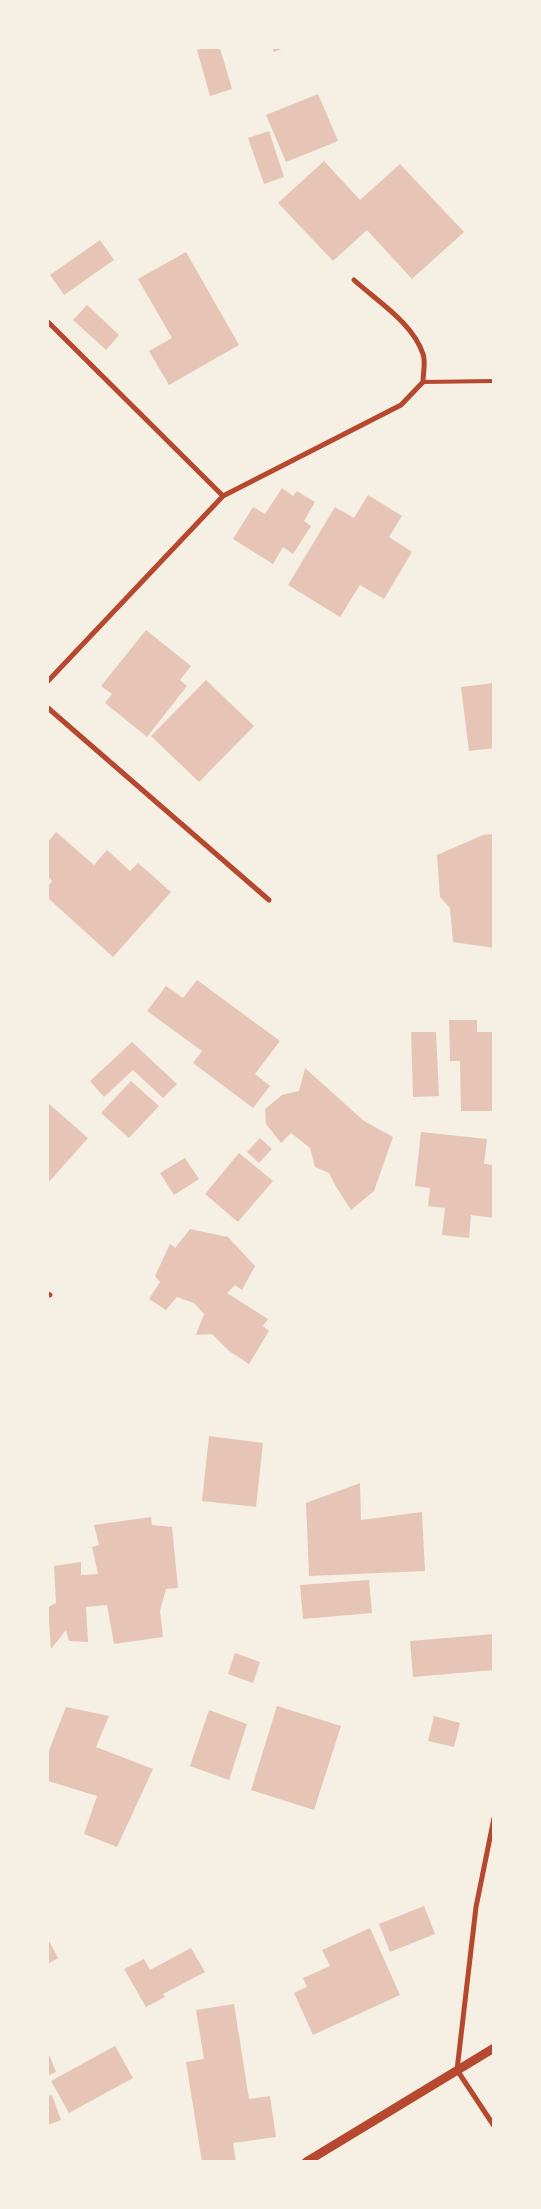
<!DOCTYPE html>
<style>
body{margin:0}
#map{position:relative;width:541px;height:2209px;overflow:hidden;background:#f6efe4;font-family:"Open Sans",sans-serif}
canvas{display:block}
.frame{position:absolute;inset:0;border:49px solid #f6efe4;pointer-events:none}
</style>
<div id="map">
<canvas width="541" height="2209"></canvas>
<div class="frame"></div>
</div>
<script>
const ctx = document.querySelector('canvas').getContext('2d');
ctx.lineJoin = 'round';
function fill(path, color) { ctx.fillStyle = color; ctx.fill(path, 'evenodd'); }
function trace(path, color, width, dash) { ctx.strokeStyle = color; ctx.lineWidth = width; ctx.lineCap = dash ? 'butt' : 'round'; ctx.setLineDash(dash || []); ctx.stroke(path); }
const building = new Path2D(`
 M207 48H220L232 89 210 96 197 50Z
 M272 48H284L274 52Z
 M318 94 338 141 286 162 266 115Z
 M269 131 284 177 264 184 248 138Z
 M324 161 360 200 400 164 464 232 412 279 367 230 333 261 278 203Z
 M100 240 114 260 64 295 50 275Z
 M186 252 239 345 169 385 149 351 172 338 138 279Z
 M87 305 119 335 106 350 73 320Z
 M282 488 293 496 297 491 315 502 304 521 311 526 293 554 283 547 273 564 233 539 253 507 265 514Z
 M368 495 402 516 389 537 412 552 384 599 360 585 340 617 288 585 335 507 354 518Z
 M146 630 191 666 180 680 187 686 147 737 105 703 112 694 101 686Z
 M206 680 254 726 199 782 151 736Z
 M494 683V748L469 751 461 687Z
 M56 832 94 865 107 850 130 871 138 863 171 892 113 957 48 898V887L52 881 48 877V842Z
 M494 834V948L453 942 450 908 440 897 437 855 483 835Z
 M197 980 280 1041 255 1074 270 1086 253 1108 193 1063 202 1051 147 1011 166 986 183 998Z
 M449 1020H477V1032H494V1111H461L460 1061H450Z
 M411 1032H436L439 1096 413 1097Z
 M132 1042 177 1084 163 1098 133 1070 104 1097 90 1081Z
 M305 1068 364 1121 393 1137 374 1191 351 1210 335 1185 329 1173 315 1167 310 1148 291 1133 281 1143 266 1124 265 1109 282 1095 299 1091Z
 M131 1081 159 1106 129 1138 101 1113Z
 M48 1103 88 1138 48 1183Z
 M421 1132 487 1139 484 1164 494 1165V1218L471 1215 469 1238 442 1235 445 1208 428 1206 430 1188 415 1186Z
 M260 1138 272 1149 259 1163 247 1152Z
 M239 1153 273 1181 238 1222 205 1194Z
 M185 1158 199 1179 174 1195 160 1173Z
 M190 1229 228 1237 255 1266 242 1290 235 1285 227 1293 268 1319 263 1326 269 1331 249 1364 229 1351 212 1334 196 1335 204 1314 194 1303 177 1297 166 1310 149 1299 160 1282 155 1276 170 1244 175 1248Z
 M209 1436 263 1443 256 1507 202 1501Z
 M360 1483 361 1520 422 1512 425 1571 309 1576 306 1503Z
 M151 1517 152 1525 172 1527 178 1588 166 1589 160 1611 163 1637 114 1644 107 1605 86 1607 88 1642 69 1641 66 1630 51 1649 48 1607 56 1603 54 1566 81 1562V1575L98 1574 92 1547 99 1545 94 1525Z
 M369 1580 372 1613 303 1619 300 1585Z
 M494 1634V1670L413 1677 410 1641Z
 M235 1653 260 1662 253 1683 228 1674Z
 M277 1706 341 1726 314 1810 251 1790Z
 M66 1707 109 1716 96 1747 153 1769 117 1847 84 1834 97 1796 48 1781V1753Z
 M209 1710 247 1724 229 1780 190 1766Z
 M434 1716 460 1723 454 1747 428 1741Z
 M424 1906 435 1934 390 1952 379 1924Z
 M370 1928 400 1995 313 2035 294 1993 307 1987 303 1978 330 1966 322 1950Z
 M48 1939 58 1958 48 1964Z
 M191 1948 205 1972 163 1994 165 1997 146 2007 124 1969 144 1959 150 1970Z
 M234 2004 249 2099 270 2096 276 2137 233 2143 236 2162H202L186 2062 204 2059 196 2010Z
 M115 2046 133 2078 69 2113 51 2081Z
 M48 2052 56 2072 48 2076Z
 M52 2095 61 2120 48 2125V2096Z`);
const service = new Path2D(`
 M423 382 494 381`);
const minor = new Path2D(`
 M48 322 223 496
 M48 681 223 496 401 405 423 382C423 373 426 362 423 354 413 323 377 301 354 280
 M48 708 269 900
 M48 1294 50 1295
 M494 1818 476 1907 457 2070 494 2126`);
const tertiary = new Path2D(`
 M306 2162 494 2048`);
fill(building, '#e6c5b7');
trace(service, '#b5482f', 4);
trace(minor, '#b5482f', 5);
trace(tertiary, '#b5482f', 9);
</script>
